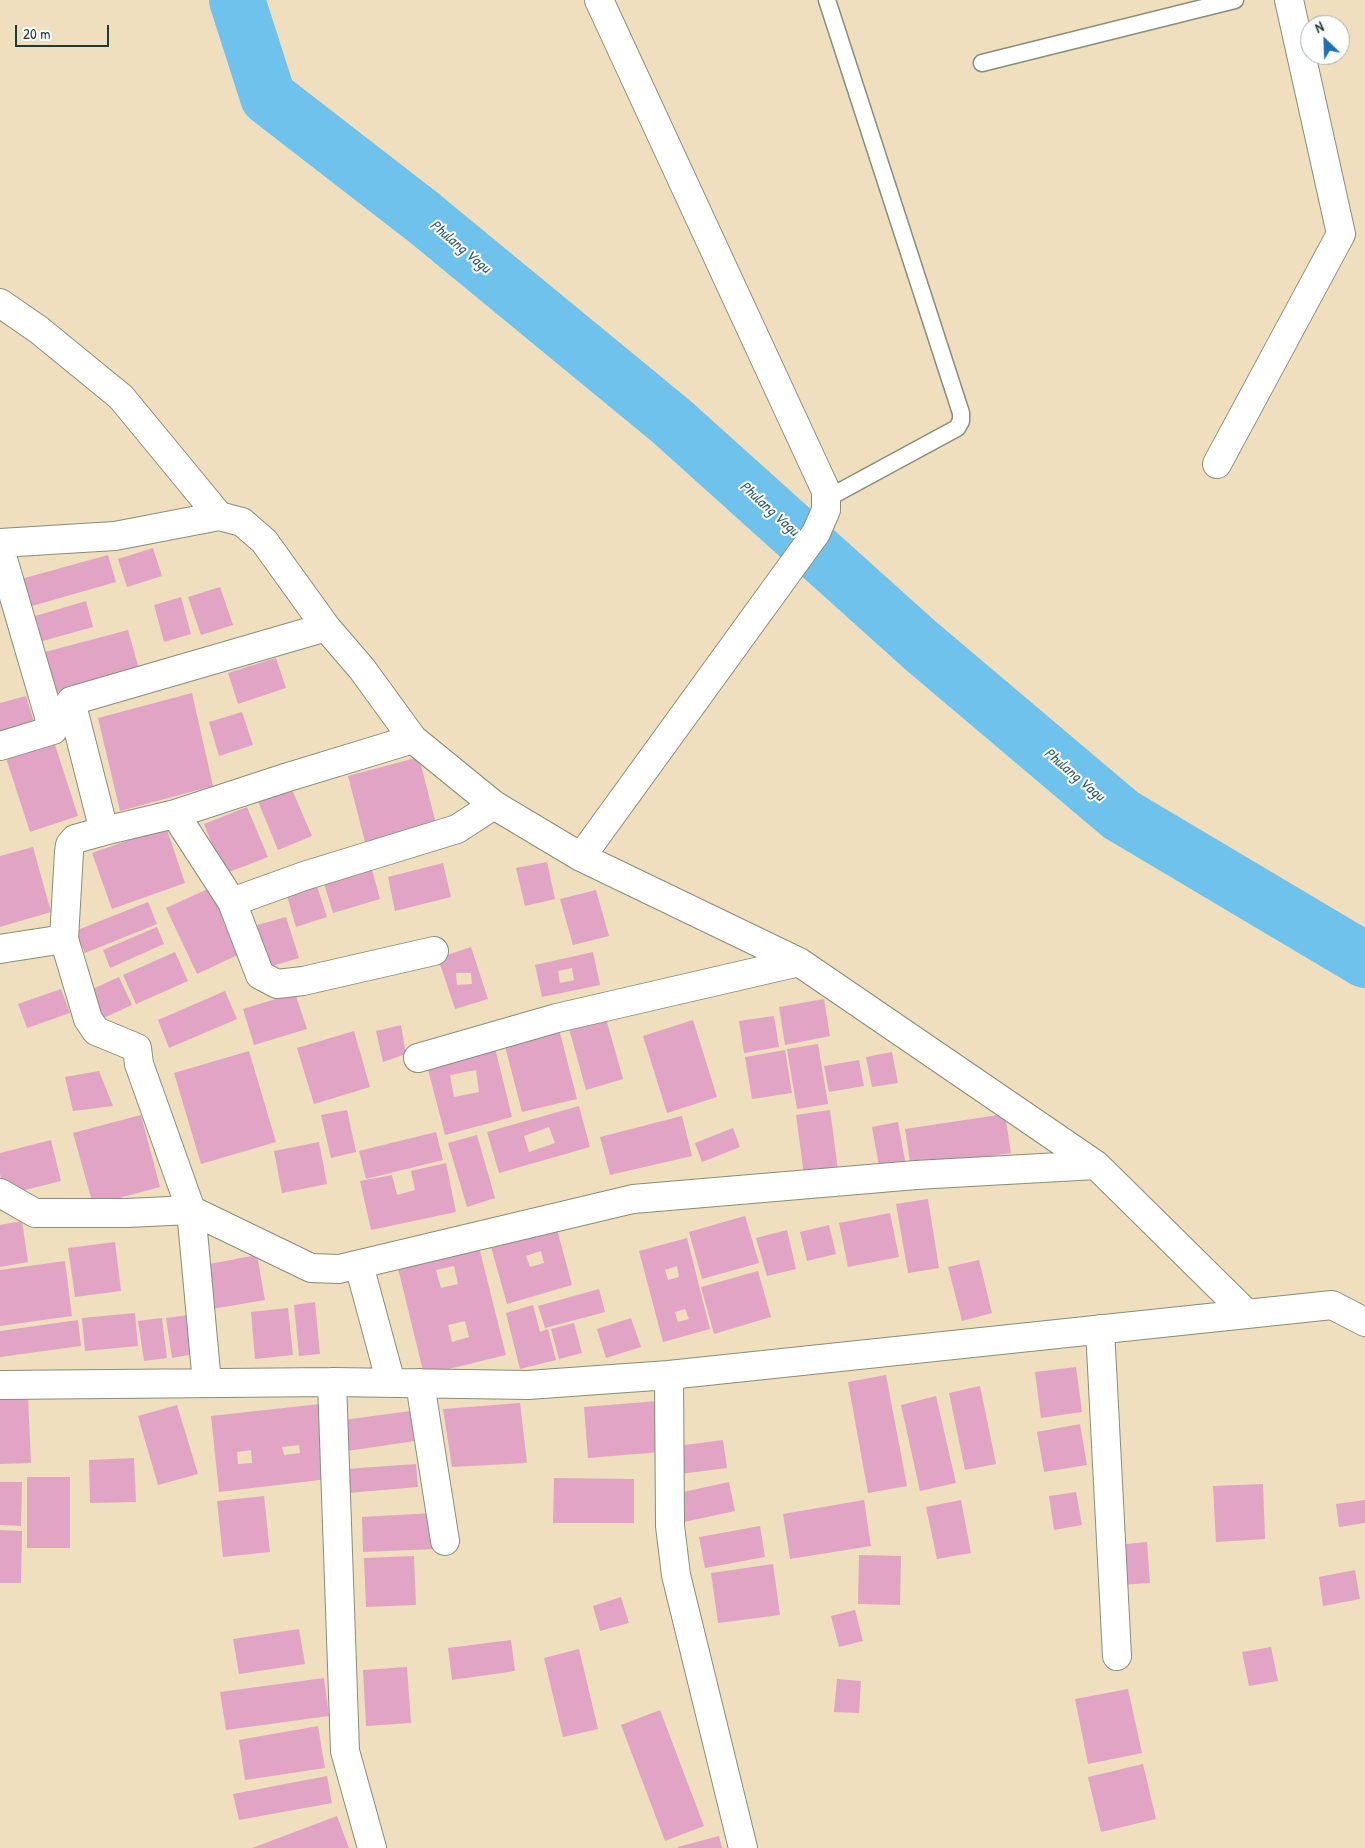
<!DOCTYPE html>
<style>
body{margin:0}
#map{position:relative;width:1365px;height:1848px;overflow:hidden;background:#efdfbe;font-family:"Patrick Hand",sans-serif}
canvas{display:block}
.north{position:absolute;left:1300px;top:15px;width:50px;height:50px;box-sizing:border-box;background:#fff;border:1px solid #a5b1ae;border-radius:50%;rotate:336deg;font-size:14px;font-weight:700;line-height:20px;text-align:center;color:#1f3d34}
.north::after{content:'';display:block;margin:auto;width:18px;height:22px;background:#1f6fb2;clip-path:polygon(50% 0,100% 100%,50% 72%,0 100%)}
.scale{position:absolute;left:15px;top:25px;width:94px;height:22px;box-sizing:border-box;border:2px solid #1f3d34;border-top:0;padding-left:6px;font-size:15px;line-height:18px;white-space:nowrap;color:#1f3d34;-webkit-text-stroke:4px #fff;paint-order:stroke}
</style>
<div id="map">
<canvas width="1365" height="1848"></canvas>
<div class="north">N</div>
<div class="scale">20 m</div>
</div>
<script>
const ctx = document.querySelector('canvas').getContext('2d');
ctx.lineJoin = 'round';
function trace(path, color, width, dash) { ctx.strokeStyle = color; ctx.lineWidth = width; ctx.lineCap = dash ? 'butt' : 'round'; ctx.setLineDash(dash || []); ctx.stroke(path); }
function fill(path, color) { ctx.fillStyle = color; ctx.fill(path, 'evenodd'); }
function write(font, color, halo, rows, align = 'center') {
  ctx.font = font + ' "Patrick Hand",sans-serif'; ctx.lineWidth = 4; ctx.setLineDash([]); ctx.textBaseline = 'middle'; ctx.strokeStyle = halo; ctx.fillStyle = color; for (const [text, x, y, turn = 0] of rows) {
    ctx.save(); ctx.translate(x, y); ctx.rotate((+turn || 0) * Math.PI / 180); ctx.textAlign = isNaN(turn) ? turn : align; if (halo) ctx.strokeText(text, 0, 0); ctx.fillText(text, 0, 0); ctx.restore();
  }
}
const river = new Path2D(`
 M237 0 268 97 423 217 671 421 920 645 1121 815 1365 960`);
const building = new Path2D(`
 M153 548 162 576 127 587 118 559Z
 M108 555 116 582 18 610 10 582Z
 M220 587 233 625 201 635 188 597Z
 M181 597 191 634 164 642 154 605Z
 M86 601 93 627 39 642 32 617Z
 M128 630 139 669 56 692 45 652Z
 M276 658 286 688 238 704 228 673Z
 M192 693 213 786 120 811 98 718Z
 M26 696 34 722 0 731V703Z
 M242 712 253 745 219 756 209 722Z
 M54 742 78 816 30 832 6 758Z
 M419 757 436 824 365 842 348 776Z
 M290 785 312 836 278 850 257 799Z
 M247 807 268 857 224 874 204 824Z
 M166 827 185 883 112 909 92 853Z
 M33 847 51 912 0 927V856Z
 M547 862 555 899 525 906 516 868Z
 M443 863 451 897 395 911 388 877Z
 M371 866 380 899 333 913 323 880Z
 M317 886 327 917 296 927 287 896Z
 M212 887 242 953 197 974 166 908Z
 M596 890 609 936 573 945 560 899Z
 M148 902 157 924 85 953 75 931Z
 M286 917 299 958 269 967 257 925Z
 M157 927 164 944 110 968 103 950Z
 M471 947 488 999 455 1009 438 958ZM456 973H471L472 984 457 985Z
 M175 952 188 981 136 1004 123 975Z
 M593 952 600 985 542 997 535 965ZM572 968 574 980 560 983 558 971Z
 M119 977 132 1005 99 1020 86 992Z
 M61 989 70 1013 27 1028 18 1004Z
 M225 991 237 1019 169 1048 158 1020Z
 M295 993 307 1029 254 1045 243 1009Z
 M824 999 830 1036 785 1045 779 1007Z
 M605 1015 623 1079 586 1090 568 1025Z
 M774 1016 779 1047 744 1053 739 1021Z
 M693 1020 717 1097 667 1113 643 1036Z
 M401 1025 406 1054 383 1062 376 1031Z
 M559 1029 577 1099 522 1112 504 1042Z
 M354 1031 370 1087 314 1104 297 1048Z
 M493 1040 512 1117 445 1135 425 1058ZM476 1070 479 1092 454 1097 450 1075Z
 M818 1044 828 1104 797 1109 787 1049Z
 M785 1050 792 1093 752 1099 745 1057Z
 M249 1051 276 1142 201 1164 174 1073Z
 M892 1052 898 1083 872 1087 866 1057Z
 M859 1060 864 1086 829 1092 824 1066Z
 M99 1071 113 1106 73 1111 65 1077Z
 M579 1106 590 1147 499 1173 487 1132ZM549 1127 555 1143 529 1152 524 1136Z
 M347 1110 356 1152 331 1158 321 1115Z
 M830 1110 838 1170 804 1175 796 1115Z
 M1005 1114 1011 1153 911 1168 905 1129Z
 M141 1115 160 1187 93 1205 73 1133Z
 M682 1116 692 1156 610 1175 600 1137Z
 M898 1122 906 1166 880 1172 872 1127Z
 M733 1128 740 1147 702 1162 695 1143Z
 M436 1132 443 1160 366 1179 359 1151Z
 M477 1135 495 1198 467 1207 448 1143Z
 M51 1140 61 1181 5 1195 0 1174V1153Z
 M319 1142 327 1184 282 1193 274 1151Z
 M446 1163 456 1212 371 1230 360 1181 392 1175 397 1195 415 1190 411 1171Z
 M928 1199 939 1268 908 1273 896 1204Z
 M890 1213 899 1257 848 1267 839 1223Z
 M745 1216 759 1263 702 1279 689 1232Z
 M22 1221 28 1262 0 1267V1225Z
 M555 1222 572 1285 507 1304 489 1240ZM541 1251 544 1263 530 1267 526 1256Z
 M829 1225 836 1254 807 1261 800 1232Z
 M787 1230 796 1269 767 1276 756 1238Z
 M687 1238 710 1329 663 1342 639 1251ZM677 1266 679 1277 668 1280 665 1270ZM685 1309 689 1319 678 1322 675 1312Z
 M115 1242 121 1291 75 1297 68 1248Z
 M478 1243 506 1355 424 1375 397 1264ZM454 1266 458 1284 441 1288 436 1270ZM465 1321 469 1337 452 1342 448 1325Z
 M257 1255 265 1300 212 1309 204 1265Z
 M979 1260 992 1313 962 1321 948 1267Z
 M65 1261 72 1316 0 1326V1270Z
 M758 1271 771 1317 714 1334 701 1287Z
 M599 1289 605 1312 545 1328 538 1306Z
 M315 1302 320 1354 299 1356 294 1305Z
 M533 1305 540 1332 548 1329 556 1360 520 1369 506 1313Z
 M288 1308 293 1355 255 1359 251 1312Z
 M135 1313 138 1346 85 1351 82 1318Z
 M188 1315 194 1354 172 1358 166 1318Z
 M162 1318 167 1358 144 1361 138 1321Z
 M631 1318 641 1347 606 1358 597 1329Z
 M78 1320 81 1346 0 1357V1331Z
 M574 1323 582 1353 559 1359 551 1329Z
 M1076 1367 1082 1412 1041 1418 1035 1372Z
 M886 1375 907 1486 868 1493 848 1382Z
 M980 1386 996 1464 965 1470 949 1393Z
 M28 1396 31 1463 0 1464V1398Z
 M936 1396 956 1483 920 1491 901 1405Z
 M658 1401 661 1452 588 1458 584 1407Z
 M520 1403 527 1463 452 1467 443 1409Z
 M320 1404 328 1479 219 1492 211 1416ZM299 1445 300 1453 284 1455 282 1447ZM251 1450 252 1463 238 1464 237 1452Z
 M177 1405 198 1474 158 1485 138 1416Z
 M411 1411 415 1441 347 1451 343 1420Z
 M1080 1424 1087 1465 1044 1472 1037 1432Z
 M723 1440 727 1468 680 1474 677 1446Z
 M134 1458 136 1502 90 1503 89 1460Z
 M416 1464 418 1487 348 1493 346 1469Z
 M27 1477H70V1548H27Z
 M554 1478 634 1479V1523H553Z
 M0 1482H22L21 1526 0 1525Z
 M729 1482 735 1511 684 1522 679 1493Z
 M1263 1484 1265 1539 1216 1542 1213 1486Z
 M1076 1492 1082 1525 1054 1530 1049 1496Z
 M264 1496 270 1552 223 1557 217 1501Z
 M864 1500 871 1546 790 1559 783 1514Z
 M961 1500 971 1553 937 1559 926 1507Z
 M1365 1500V1523L1339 1527 1336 1504Z
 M433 1513 435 1549 363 1552 362 1517Z
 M760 1526 765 1557 705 1568 699 1537Z
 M0 1530 22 1531 21 1583H0Z
 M1147 1542 1150 1583 1120 1585 1117 1545Z
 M859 1555 901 1556 900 1605 858 1604Z
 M414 1556 416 1605 366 1607 364 1558Z
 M773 1564 780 1615 718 1623 711 1573Z
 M1355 1570 1360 1599 1323 1606 1319 1577Z
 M621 1597 629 1623 600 1631 593 1606Z
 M855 1610 863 1641 839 1647 831 1616Z
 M299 1629 305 1664 239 1674 233 1639Z
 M511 1640 515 1671 452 1680 448 1648Z
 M1271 1647 1278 1681 1249 1686 1242 1652Z
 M579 1649 598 1729 563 1737 544 1658Z
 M407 1667 411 1723 366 1726 363 1670Z
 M324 1678 329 1716 226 1730 220 1692Z
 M837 1679 861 1681 859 1713 834 1712Z
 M1128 1689 1142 1753 1088 1764 1075 1699Z
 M660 1710 704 1826 665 1841 621 1725Z
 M318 1726 325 1768 245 1780 239 1740Z
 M1143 1764 1156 1819 1101 1832 1088 1777Z
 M327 1776 332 1803 239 1820 233 1794Z
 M337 1816 349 1848H252Z
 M719 1836 722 1848H678V1847Z`);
const service = new Path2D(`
 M982 63 1235 0
 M826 499 957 428 961 421V413L827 0`);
const minor = new Path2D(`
 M0 303 39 330 121 397 219 516
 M1217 464 1341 234 1289 0
 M0 543 115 536 219 516 242 522 264 541 326 627 362 669 413 739
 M0 549 53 730 0 746
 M71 701 104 831
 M53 730 71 701 326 627
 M175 814 232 902 260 975 277 984 303 981 434 951
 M581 857 799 962 1096 1165
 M232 902 304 876 457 829 494 805
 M64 939 88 1019 96 1031 137 1048 139 1064 191 1210 311 1268 339 1269 633 1199 916 1175 1096 1165 1247 1314
 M0 949 64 939 69 852 70 845 75 839 104 831 175 814 285 778 413 739 494 805 581 857 816 533 826 510V491L599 0
 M418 1058 557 1018 799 962
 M0 1193 35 1213H127L191 1210 207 1383
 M359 1265 391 1383
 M1100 1329 1117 1656
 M669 1375 670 1526 676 1575 743 1848
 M332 1382 345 1751 372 1848
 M420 1383 445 1541
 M0 1385 332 1382 528 1385 669 1375 1332 1305 1365 1322`);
const waterNames = [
 ["Phulang Vagu",460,247,40],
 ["Phulang Vagu",769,509,42],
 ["Phulang Vagu",1074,775,40]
];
trace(river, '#6fc2eb', 56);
fill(building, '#e1a4c5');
trace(service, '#878e79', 19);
trace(minor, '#878e79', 30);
trace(service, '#fff', 16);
trace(minor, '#fff', 28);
write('italic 15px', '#335e62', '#fff', waterNames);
</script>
